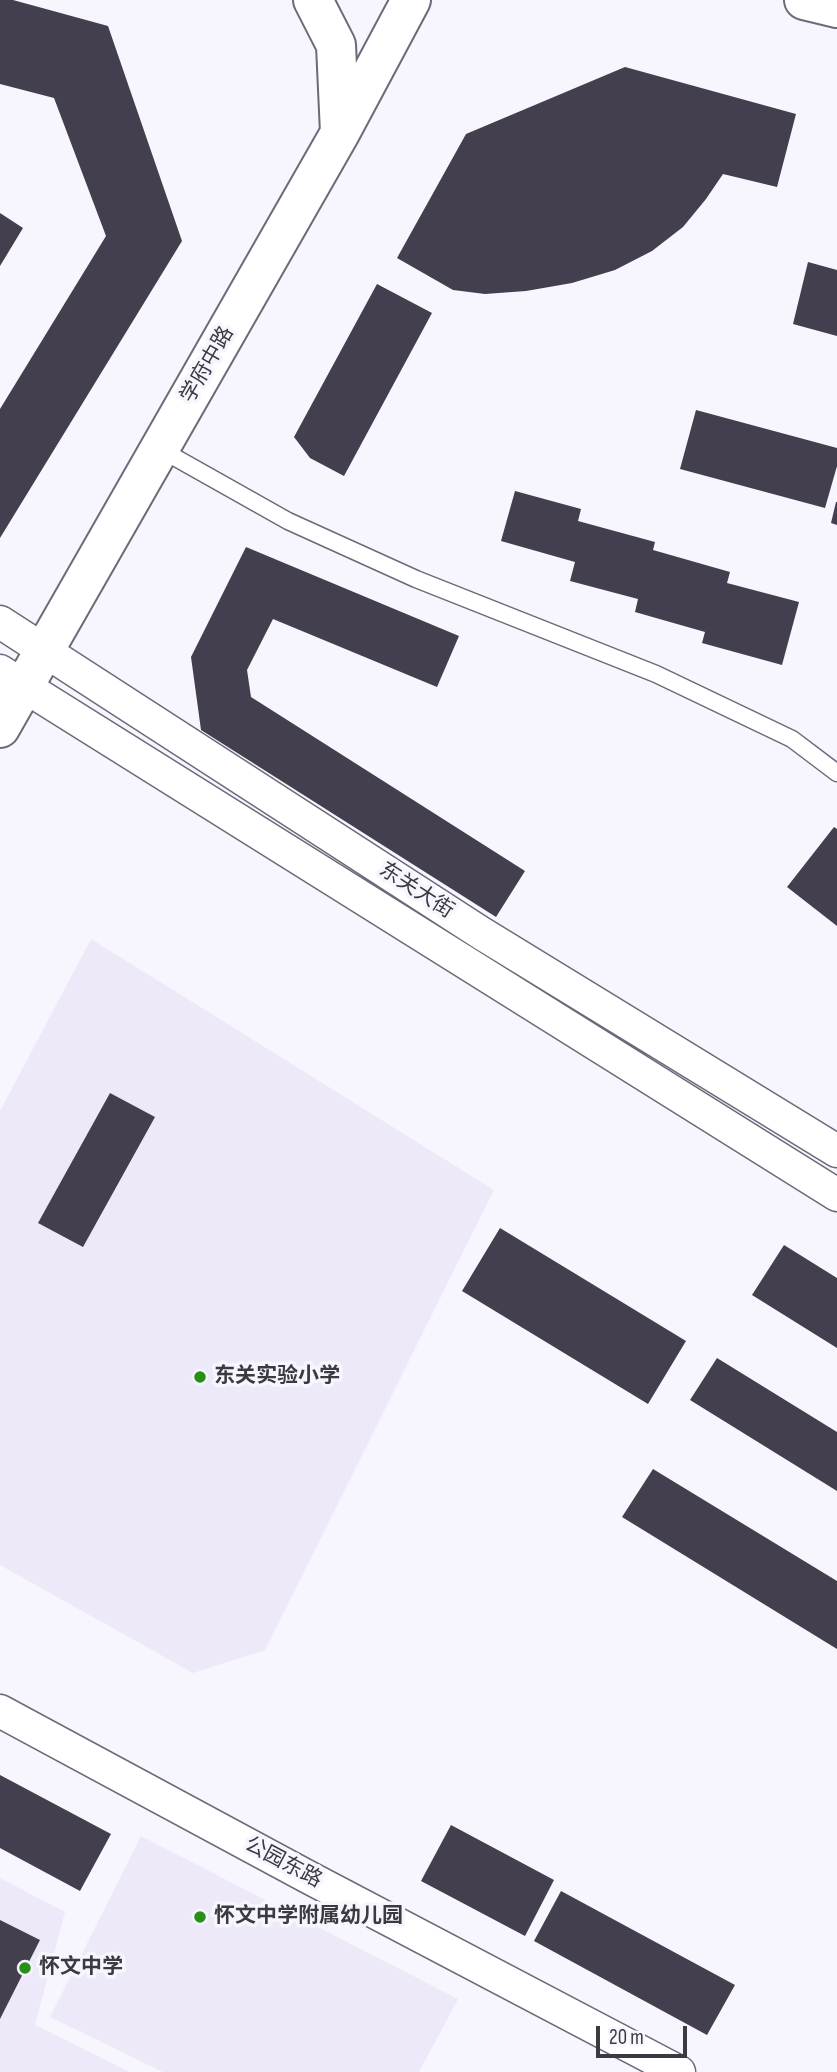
<!DOCTYPE html>
<meta charset="utf-8">
<style>
body{margin:0}
#map{position:relative;width:837px;height:2072px;overflow:hidden;background:#f7f5fd;font-family:"Sofia Sans Condensed",sans-serif}
canvas{display:block}
.scale{position:absolute;left:596px;top:2026px;width:91px;height:32px;box-sizing:border-box;border:4px solid #3c3a41;border-top:0;padding-left:9px;font-size:21px;line-height:24px;white-space:nowrap;color:#3c3a41;-webkit-text-stroke:5px #f7f5fd;paint-order:stroke}
</style>
<div id="map">
<canvas width="837" height="2072"></canvas>
<div class="scale">20 m</div>
</div>
<script>
const ctx = document.querySelector('canvas').getContext('2d');
ctx.lineJoin = 'round';
function fill(path, color) { ctx.fillStyle = color; ctx.fill(path, 'evenodd'); }
function trace(path, color, width, dash) { ctx.strokeStyle = color; ctx.lineWidth = width; ctx.lineCap = dash ? 'butt' : 'round'; ctx.setLineDash(dash || []); ctx.stroke(path); }
function write(font, color, halo, rows, align = 'center') {
  ctx.font = font + ' "Sofia Sans Condensed","Noto Sans SC",sans-serif'; ctx.lineWidth = 7; ctx.setLineDash([]); ctx.textBaseline = 'middle'; ctx.strokeStyle = halo; ctx.fillStyle = color; for (const [text, x, y, turn = 0] of rows) {
    ctx.save(); ctx.translate(x, y); ctx.rotate((+turn || 0) * Math.PI / 180); ctx.textAlign = isNaN(turn) ? turn : align; if (halo) ctx.strokeText(text, 0, 0); ctx.fillText(text, 0, 0); ctx.restore();
  }
}
const built = new Path2D(`
 M91 939 494 1190 265 1650 193 1673 0 1565V1111Z
 M141 1836 458 1999 419 2072H163L50 2017Z
 M0 1878 65 1912 35 2025 129 2072H0Z`);
const building = new Path2D(`
 M0 0H13L108 26 182 241 0 538V409L106 236 54 98 0 84Z
 M625 67 796 114 777 187 723 174 706 199 683 227 652 251 615 270 572 283 526 291 485 294 453 290 397 258 466 134Z
 M0 213 23 228 0 266Z
 M808 262 837 270V336L793 324Z
 M377 284 432 313 344 476 310 458 294 437Z
 M696 410 837 448V466L825 508 680 469Z
 M515 491 581 509 578 521 655 542 653 550 730 572 727 583 799 602 782 665 702 643 705 632 635 612 638 599 570 581 575 562 501 541Z
 M836 502H837V525L831 523Z
 M246 547 459 636 437 687 273 619 247 670 251 697 525 871 496 917 201 730 191 657Z
 M834 827 837 829V926L787 887Z
 M110 1093 155 1117 83 1247 38 1223Z
 M500 1228 686 1341 648 1404 462 1291Z
 M784 1245 837 1278V1348L752 1295Z
 M717 1358 837 1432V1491L690 1400Z
 M653 1469 837 1581V1649L622 1517Z
 M0 1775 111 1834 80 1891 0 1848Z
 M451 1825 554 1880 525 1936 421 1881Z
 M561 1891 735 1985 707 2035 534 1941Z
 M0 1920 40 1940 0 2019Z`);
const lane = new Path2D(`
 M160 449 288 521 416 579 656 674 792 739 837 773`);
const street = new Path2D(`
 M0 622 481 933 837 1151
 M0 671 837 1195
 M0 1711 308 1877 679 2072`);
const secondary = new Path2D(`
 M313 0 336 45 340 133
 M804 0 837 8
 M0 728 340 133 411 0`);
const markers = [
 [200,1377,7,"#279117"],
 [200,1917,7,"#279117"],
 [25,1968,7,"#279117"]
];
const streetNames = [
 ["学府中路",208,365,-60],
 ["东关大街",416,891,33],
 ["公园东路",283,1863,28]
];
const poiNames = [
 ["东关实验小学",214,1377],
 ["怀文中学附属幼儿园",214,1917],
 ["怀文中学",39,1968]
];
fill(built, '#ede9f8');
fill(building, '#433f4e');
trace(lane, '#6d6979', 19);
trace(street, '#6d6979', 35);
trace(secondary, '#6d6979', 42);
trace(lane, '#fff', 16);
trace(street, '#fff', 32);
trace(secondary, '#fff', 38);
for (const [x, y, r, color] of markers) { const dot = new Path2D(); dot.arc(x, y, r, 0, 2 * Math.PI); ctx.fillStyle = color; ctx.fill(dot); trace(dot, '#f7f5fd', 2.5); }
write('21px', '#3c3a41', '#f7f5fd', streetNames);
write('bold 21px', '#3c3a41', '#f7f5fd', poiNames, 'left');
</script>
